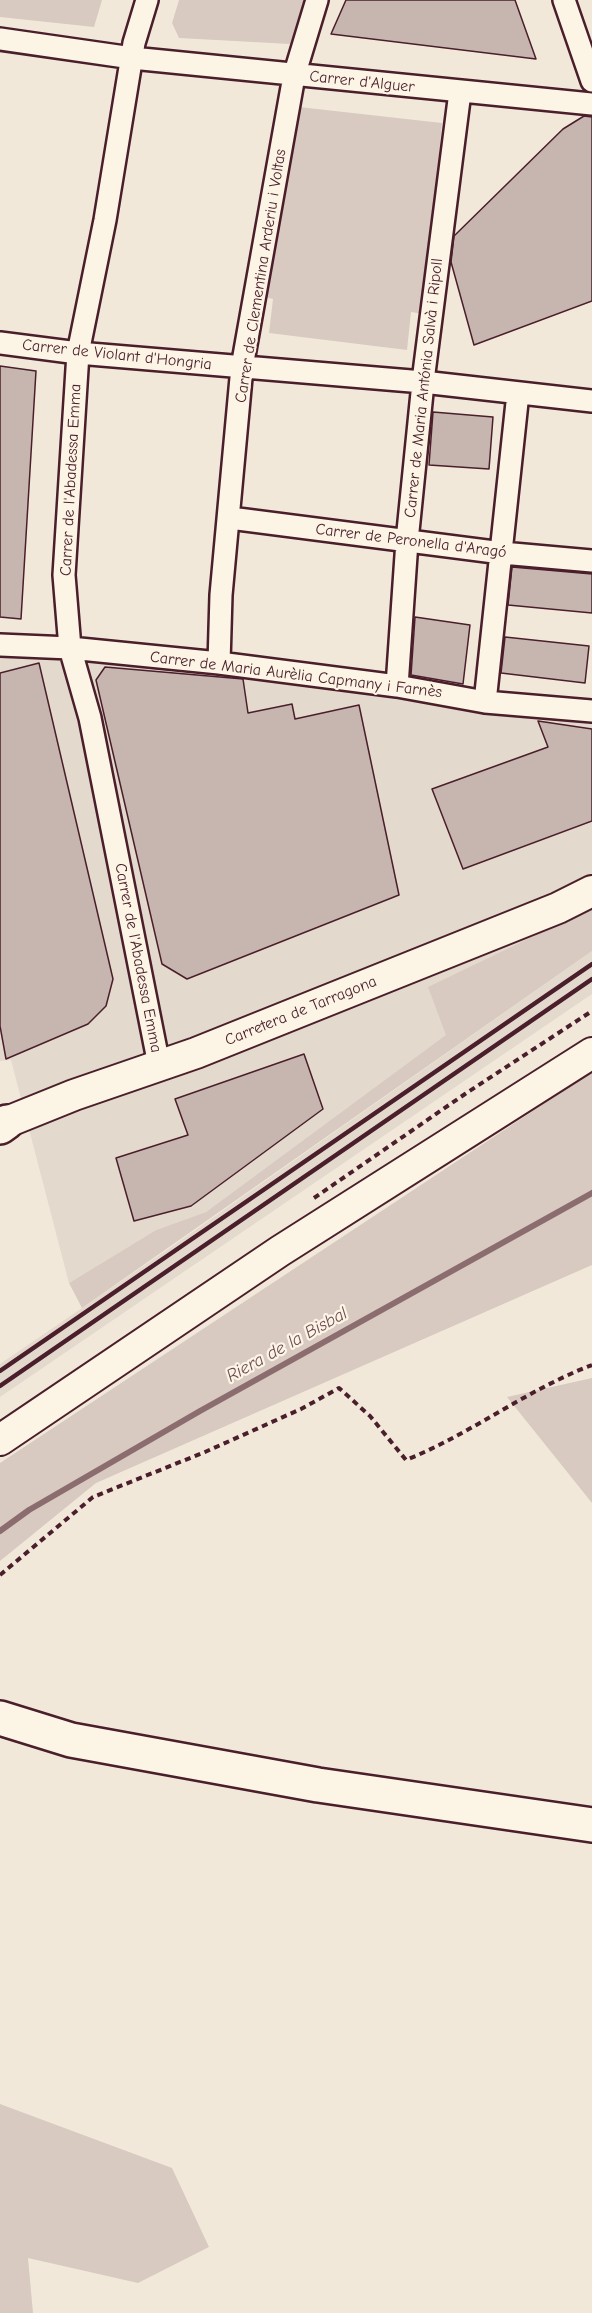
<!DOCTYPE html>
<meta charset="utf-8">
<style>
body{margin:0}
canvas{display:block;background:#f1e8da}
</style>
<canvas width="592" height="2313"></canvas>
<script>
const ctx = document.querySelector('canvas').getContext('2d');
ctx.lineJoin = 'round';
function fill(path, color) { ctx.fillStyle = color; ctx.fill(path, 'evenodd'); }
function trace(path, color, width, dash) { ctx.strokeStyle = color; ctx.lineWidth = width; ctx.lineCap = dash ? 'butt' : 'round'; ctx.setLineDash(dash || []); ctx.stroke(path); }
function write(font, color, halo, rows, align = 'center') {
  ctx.font = font + ' "Comic Neue",sans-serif'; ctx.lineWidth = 4.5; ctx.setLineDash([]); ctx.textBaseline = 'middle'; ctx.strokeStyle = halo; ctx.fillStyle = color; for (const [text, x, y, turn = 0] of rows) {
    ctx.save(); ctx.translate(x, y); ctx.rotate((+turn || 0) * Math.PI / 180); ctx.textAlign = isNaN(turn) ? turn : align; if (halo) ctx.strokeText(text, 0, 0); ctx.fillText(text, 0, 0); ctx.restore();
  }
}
const built = new Path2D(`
 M0 640 428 683 592 705V908L429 987 447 1035 206 1212 156 1230 69 1283 11 1060 0 1061Z
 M592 951V994L0 1397V1364L167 1250Z`);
const green = new Path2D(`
 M0 0H102L94 27 0 17Z
 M179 0H307L290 44 179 38 172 23Z
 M299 107 442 123 424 314 411 312 407 350 269 333 273 299 261 296Z
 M592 908V951L82 1308 69 1283 156 1230 206 1212 446 1035 428 987Z
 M592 1072V1265L96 1483 0 1561V1463Z
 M592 1378V1503L507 1397Z
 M0 2104 172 2168 209 2247 138 2283 28 2258 33 2313H0Z`);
const stream = new Path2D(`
 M0 1531 29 1510 200 1411 592 1193`);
const building = new Path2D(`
 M346 0H515L536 59 331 34Z
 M584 116 592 117V301L474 345 451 262 454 236 563 129Z
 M0 366 36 371 21 619 0 617Z
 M433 412 493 417 489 469 429 465Z
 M512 567 592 574V613L508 605Z
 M415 617 470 625 463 684 411 675Z
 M505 637 589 646 585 683 501 673Z
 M39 663 113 979 106 1006 88 1024 6 1059 0 1026V673Z
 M105 667 243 679 248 713 292 704 295 719 359 705 399 895 187 979 162 964 96 680Z
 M538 721 592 729V821L463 869 432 789 548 747Z
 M304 1054 323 1109 191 1206 134 1221 116 1158 188 1135 175 1099Z`);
const path = new Path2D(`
 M314 1198 465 1094 592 1011
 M0 1575 93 1497 205 1452 301 1409 339 1388 370 1416 406 1460C471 1434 526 1390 592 1365`);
const street = new Path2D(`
 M147 0 134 43 105 220 78 353 64 575 70 648 90 718 159 1065
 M564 0 592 81
 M0 39 132 58 592 104
 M0 343 78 353 423 382 592 401
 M230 518 502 553 592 561
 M0 645 70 648 219 663 397 686 485 702 592 711
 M219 663 221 595 242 367 294 76 317 0
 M397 686 407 541 424 373 460 92
 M485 702 518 393`);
const secondary = new Path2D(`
 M7 1122 74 1095 196 1053 558 908 592 891
 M0 1440 280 1251 592 1053`);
const highway = new Path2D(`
 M0 1127 7 1122
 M0 1718 71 1740 318 1785 592 1825`);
const rail = new Path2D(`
 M0 1371 592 964
 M0 1386 592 979`);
const streetNames = [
 ["Carrer d'Alguer",362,82,6],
 ["Carrer de Clementina Arderiu i Voltas",261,276,-81],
 ["Carrer de Violant d'Hongria",117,355,6],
 ["Carrer de Maria Antónia Salvà i Ripoll",424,388,-84],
 ["Carrer de l'Abadessa Emma",71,480,-87],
 ["Carrer de Peronella d'Aragó",411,541,7],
 ["Carrer de Maria Aurèlia Capmany i Farnès",296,675,7],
 ["Carrer de l'Abadessa Emma",138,958,79],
 ["Carretera de Tarragona",301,1011,-22]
];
const waterNames = [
 ["Riera de la Bisbal",287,1345,-29]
];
fill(built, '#e4d9cd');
fill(green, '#d8cac0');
trace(stream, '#8b6d6f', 6);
fill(building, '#c7b6af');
trace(building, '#4a1f2b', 1.5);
trace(street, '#4a1f2b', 26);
trace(secondary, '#4a1f2b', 34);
trace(highway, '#4a1f2b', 38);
trace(path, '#4a1f2b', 4, [6, 4.5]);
trace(street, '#fcf5e5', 21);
trace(secondary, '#fcf5e5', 30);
trace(highway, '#fcf5e5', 33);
trace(rail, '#4a1f2b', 4.5);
write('16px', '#4a1f2b', '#fcf5e5', streetNames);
write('italic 18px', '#704c53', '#fcf5e5', waterNames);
</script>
